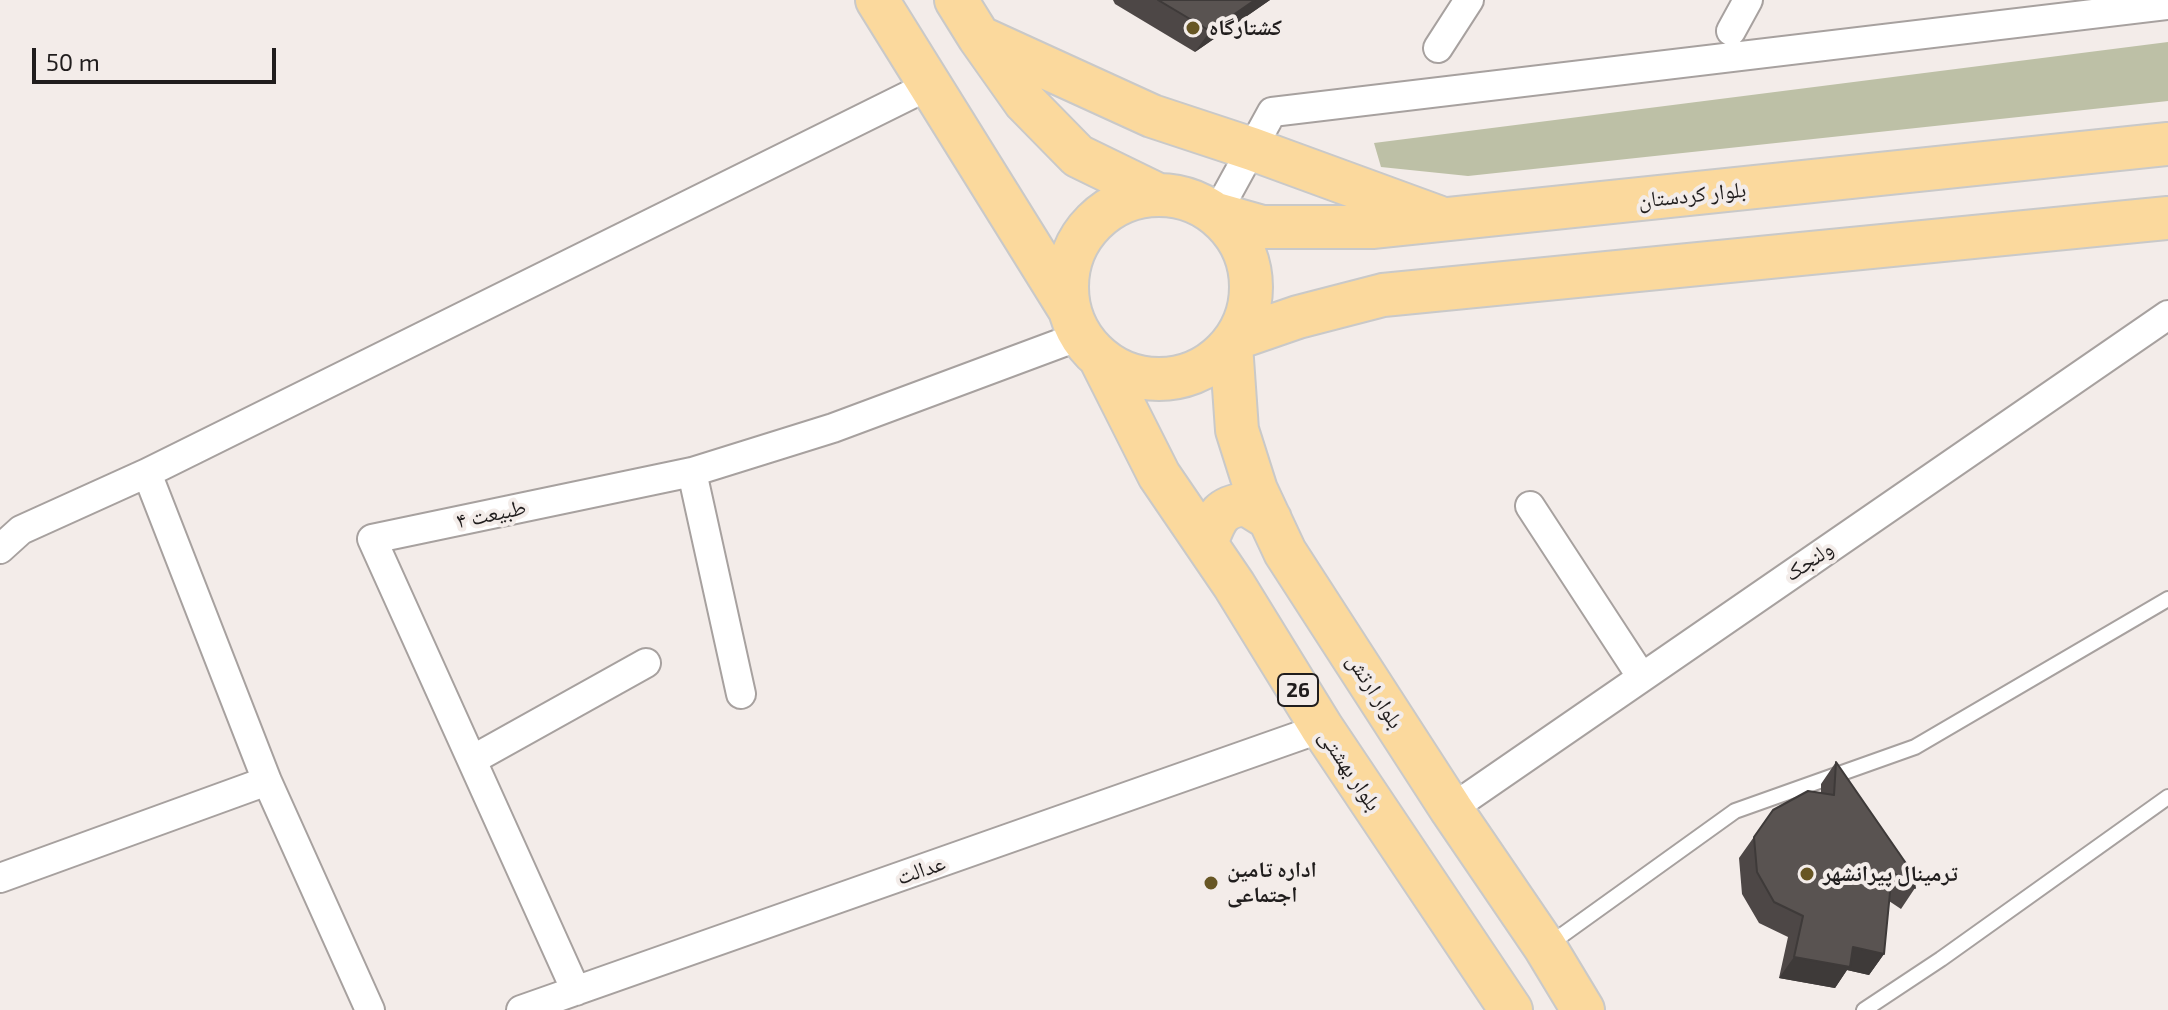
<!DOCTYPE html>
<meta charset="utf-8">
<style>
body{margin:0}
#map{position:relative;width:2168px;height:1010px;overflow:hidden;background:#f3ece9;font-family:"Exo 2",sans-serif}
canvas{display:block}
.scale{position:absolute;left:32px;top:48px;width:244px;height:36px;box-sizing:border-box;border:4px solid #201d1d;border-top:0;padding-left:10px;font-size:24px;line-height:28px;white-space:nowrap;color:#201d1d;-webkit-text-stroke:6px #f3ece9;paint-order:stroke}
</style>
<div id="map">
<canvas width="2168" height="1010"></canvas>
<div class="scale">50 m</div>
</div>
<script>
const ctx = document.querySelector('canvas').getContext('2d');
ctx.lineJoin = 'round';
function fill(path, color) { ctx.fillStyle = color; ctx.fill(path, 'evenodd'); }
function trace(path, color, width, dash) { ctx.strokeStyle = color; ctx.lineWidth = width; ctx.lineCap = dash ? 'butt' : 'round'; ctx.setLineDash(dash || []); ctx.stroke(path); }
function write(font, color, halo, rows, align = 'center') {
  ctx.font = font + ' "Exo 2","Noto Naskh Arabic",sans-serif'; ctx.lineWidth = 8; ctx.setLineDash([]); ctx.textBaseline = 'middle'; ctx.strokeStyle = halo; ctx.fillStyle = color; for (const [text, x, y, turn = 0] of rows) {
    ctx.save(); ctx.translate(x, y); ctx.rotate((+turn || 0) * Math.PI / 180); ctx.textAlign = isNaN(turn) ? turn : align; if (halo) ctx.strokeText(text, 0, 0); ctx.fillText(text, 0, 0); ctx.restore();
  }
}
const green = new Path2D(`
 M2168 42V101L1468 176 1381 167 1374 143Z`);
const lane = new Path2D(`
 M1547 946 1735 811 1915 747 2168 599
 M1864 1010 1941 959 2168 797`);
const street = new Path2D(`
 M1731 31 1748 0
 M1438 48 1469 0
 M1216 214 1272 112 2168 5
 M692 472 741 694
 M147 473 930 85
 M1530 506 1641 676
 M0 549 21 530 147 473 267 781 370 1010
 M472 760 646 663
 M1451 809 2168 315
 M0 878 267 781
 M576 991 372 539 692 472 833 428 1080 336
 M521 1010 1322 728`);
const primary = new Path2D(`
 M877 0 1068 307
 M956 0 979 37 1025 102 1078 156 1156 194
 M979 37 1152 116 1252 149 1438 217
 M1067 287a92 92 0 1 1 184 0a92 92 0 1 1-184 0Z
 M1216 214 1262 227H1372L2168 144
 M1237 338 1298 317 1383 295 2168 218
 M1231 345 1237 430 1256 490 1285 552 1451 809 1545 947 1583 1010
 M1101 360 1159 475 1234 585 1322 728 1511 1010
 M1206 543C1216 519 1218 507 1246 504L1270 519`);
const wall = new Path2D(`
 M1113 0H1270L1195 52 1115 4Z
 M1836 762 1915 888 1901 909 1889 901 1884 954 1869 975 1847 970 1835 988 1779 978 1788 937 1759 923 1742 894 1739 858 1773 810 1821 793V784Z`);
const shadedWall = new Path2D(`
 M1255 0H1270L1195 52 1210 31Z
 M1853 947 1884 954 1869 975 1847 970 1835 988 1779 978 1794 957Z`);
const building = new Path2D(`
 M1158 0H1255L1210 31Z
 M1836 762 1912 872 1915 888 1892 872 1884 954 1853 947 1850 967 1794 957 1803 916 1774 902 1757 872 1754 837 1773 810 1808 791 1834 795Z`);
const markers = [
 [1193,28,8,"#675624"],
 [1807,874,8,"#675624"],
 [1211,883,8,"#675624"]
];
const shields = [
 [1298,690,40]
];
const shieldNames = [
 ["26",1298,690]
];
const poiNames = [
 ["کشتارگاه",1209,28],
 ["اداره تامین",1227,870],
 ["اجتماعی",1227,895],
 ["ترمینال پیرانشهر",1823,874]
];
const streetNames = [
 ["بلوار کردستان",1692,195,-6],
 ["طبیعت ۴",491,514,-12],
 ["ولنجک",1809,561,-34],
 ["بلوار ارتش",1375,691,57],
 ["بلوار بهشتی",1350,770,56],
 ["عدالت",921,870,-19]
];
fill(green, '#bdc0a6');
trace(lane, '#a7a19f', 18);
trace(street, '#a7a19f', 32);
trace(primary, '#c9c9c9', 46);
trace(lane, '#fff', 14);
trace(street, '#fff', 28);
trace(primary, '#fbd99d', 42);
fill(wall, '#4d4746');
fill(shadedWall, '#3e3a39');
fill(building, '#595351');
trace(building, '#3e3a39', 2);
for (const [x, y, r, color] of markers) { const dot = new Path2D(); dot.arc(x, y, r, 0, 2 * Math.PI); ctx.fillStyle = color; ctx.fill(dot); trace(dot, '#f3ece9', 3); }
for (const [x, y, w] of shields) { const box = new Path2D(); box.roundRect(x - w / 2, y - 16, w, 32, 6); ctx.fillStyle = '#f3ece9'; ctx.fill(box); trace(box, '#201d1d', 2); }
write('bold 20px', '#201d1d', null, shieldNames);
write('bold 22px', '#201d1d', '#f3ece9', poiNames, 'left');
write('22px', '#201d1d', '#f3ece9', streetNames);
</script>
